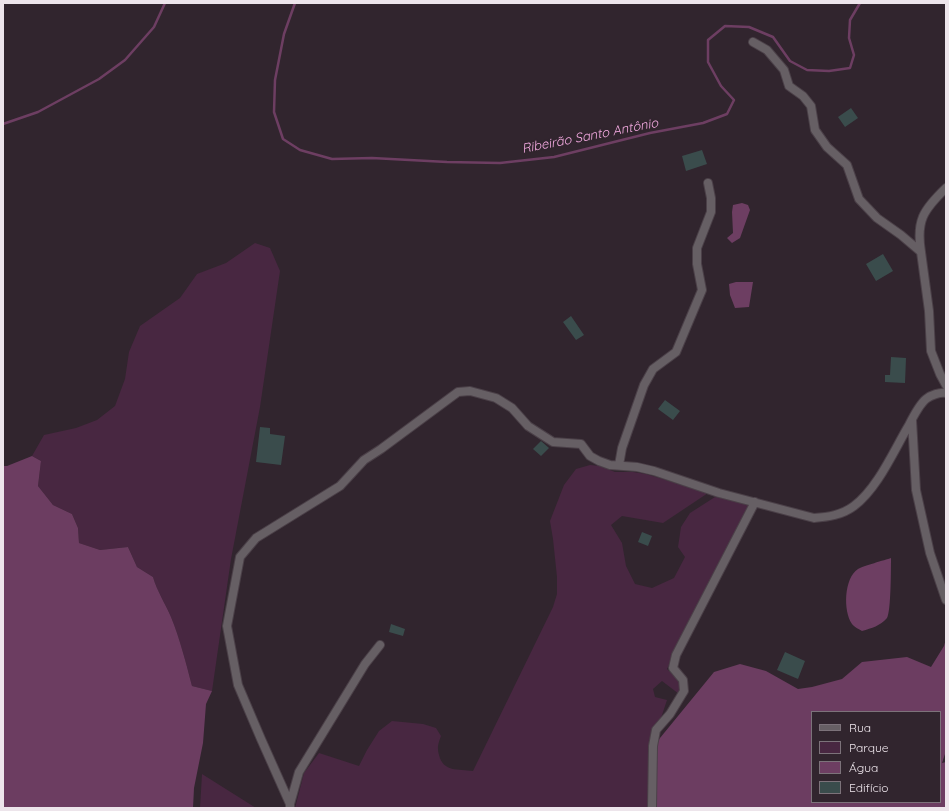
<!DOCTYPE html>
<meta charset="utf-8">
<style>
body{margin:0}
#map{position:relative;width:949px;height:811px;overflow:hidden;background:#31252e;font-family:Quicksand,sans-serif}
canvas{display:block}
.frame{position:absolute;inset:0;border:4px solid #ede5eb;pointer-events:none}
.legend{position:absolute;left:811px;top:711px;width:130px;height:92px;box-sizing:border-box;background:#31252e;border:1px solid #7c727a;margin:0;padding:5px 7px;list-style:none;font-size:12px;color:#ede5eb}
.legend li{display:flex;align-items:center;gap:8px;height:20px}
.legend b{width:20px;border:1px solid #7c727a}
</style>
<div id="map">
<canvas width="949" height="811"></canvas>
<div class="frame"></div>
<ul class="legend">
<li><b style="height:5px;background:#665f64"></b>Rua</li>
<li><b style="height:11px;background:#482741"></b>Parque</li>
<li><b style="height:11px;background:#6d3e62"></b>Água</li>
<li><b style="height:11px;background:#3a4c4c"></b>Edifício</li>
</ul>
</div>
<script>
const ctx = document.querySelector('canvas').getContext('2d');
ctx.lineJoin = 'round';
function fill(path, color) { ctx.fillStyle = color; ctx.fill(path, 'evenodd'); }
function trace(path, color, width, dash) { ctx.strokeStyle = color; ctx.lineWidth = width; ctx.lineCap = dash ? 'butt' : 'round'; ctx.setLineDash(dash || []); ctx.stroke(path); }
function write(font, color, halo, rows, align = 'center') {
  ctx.font = font + ' Quicksand,sans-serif'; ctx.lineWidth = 3.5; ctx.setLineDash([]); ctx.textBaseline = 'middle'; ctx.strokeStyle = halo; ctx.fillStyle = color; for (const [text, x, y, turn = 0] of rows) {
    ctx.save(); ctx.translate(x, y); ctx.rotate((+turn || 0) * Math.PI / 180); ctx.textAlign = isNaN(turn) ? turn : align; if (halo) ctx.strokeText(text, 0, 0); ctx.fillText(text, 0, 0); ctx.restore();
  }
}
const green = new Path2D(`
 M255 243 270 248 280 271 260 407 231 559 212 691 192 686C186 663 180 639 171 617 165 603 157 591 153 577L137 567 128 547 100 550 79 543 78 528 72 514 53 505 38 486 41 461 32 456 44 435 76 428 97 420 115 406 125 379 129 352 140 326 180 298 197 274 226 263Z
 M590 465 600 466 615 472H633L646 474 708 493 663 523 622 516 611 525 622 543 626 566 635 584 652 588 674 578 685 557 678 547 681 527 690 513 715 497 739 501 752 505 717 569 667 669 680 682 682 690 679 694 662 681 653 689 655 697 667 700 661 718 654 730 650 808H295L304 773 319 753 359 766 367 750 379 731 392 721 423 724 436 728 441 736C438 744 437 747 439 755 443 772 458 769 473 771L553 607 557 594V577L553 539 550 521 564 485 576 469Z
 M202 774 256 808H200Z`);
const forest = new Path2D(`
 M32 456 41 461 38 486 53 505 72 514 78 528 79 543 100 550 128 547 137 567 153 577C157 591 165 603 171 617 180 639 186 663 192 686L212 691 206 704 203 743 194 788 193 808H3V466H7Z
 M946 639V751L942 763 946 762V808H655V746L660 738 714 672 740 664 766 671 798 689 812 687 842 679 862 662 907 657 931 667 944 646ZM812 712H940V802H812Z`);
const water = new Path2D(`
 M742 203 748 205 750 210 740 238 732 243 727 238 733 233 732 212 733 205Z
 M736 282H753L749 307 735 308 730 295 729 284Z
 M891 558C891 568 891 612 887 618 880 626 872 628 862 631 859 629 854 627 852 624 843 611 844 578 858 569 863 566 885 560 891 558Z`);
const stream = new Path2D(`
 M295 3 284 34 275 80 274 112 283 139 300 150 332 159 372 158 447 162 500 163 554 157 650 133 703 123 727 114 734 100 721 86 708 62V40L725 26 749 27 773 37 790 61 807 70 829 71 850 68 854 55 849 38 850 20 860 3
 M3 124 38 112 99 79 125 60 154 27 165 3`);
const building = new Path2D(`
 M851 108 858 118 845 127 838 117Z
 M702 150 707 164 686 171 682 156Z
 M883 254 893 271 876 281 866 264Z
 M571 316 584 335 576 340 563 322Z
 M891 357 906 358 905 383 885 382V375H890Z
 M665 400 680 411 673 420 658 409Z
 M260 427 270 428V434L285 436 281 465 256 462Z
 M541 441 549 448 541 456 533 449Z
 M642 532 652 536 648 546 638 542Z
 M391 624 405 629 403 636 389 632Z
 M785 652 805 661 798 679 777 670Z`);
const minor = new Path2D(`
 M753 42 767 50 784 70 789 86 803 96 811 106 815 130 827 147 847 165 859 199 877 218 901 235 921 252 929 311 931 351 940 374 946 385
 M921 252C916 221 923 210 946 188
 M912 420 916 490 930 553 946 600
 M619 465 622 448 644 385 653 369 676 352 702 290 697 264V248L711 212V198L708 183
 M290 804 299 772 365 664 380 645
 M290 808V804L261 739 238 685 227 626 240 557 256 538 340 486 364 460 381 449 458 392 470 391 496 398 512 408 528 426 553 442 581 444 590 456 599 461 610 465 637 467 654 471 719 493 814 518C828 517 842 515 854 506 878 488 894 450 909 425 913 417 920 404 926 399 931 395 940 392 946 393
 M652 808 653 746 656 730 670 714 684 691 683 680 673 668 676 655 755 502`);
const waterNames = [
 ["Ribeirão Santo Antônio",590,136,-11]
];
fill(green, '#482741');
fill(forest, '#6c3d61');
fill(water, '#6d3e62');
trace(stream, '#6d3e62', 2.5);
fill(building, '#3a4c4c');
trace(minor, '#4b4048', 10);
trace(minor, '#665f64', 8);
write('italic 13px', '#f7ace4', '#31252e', waterNames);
</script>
